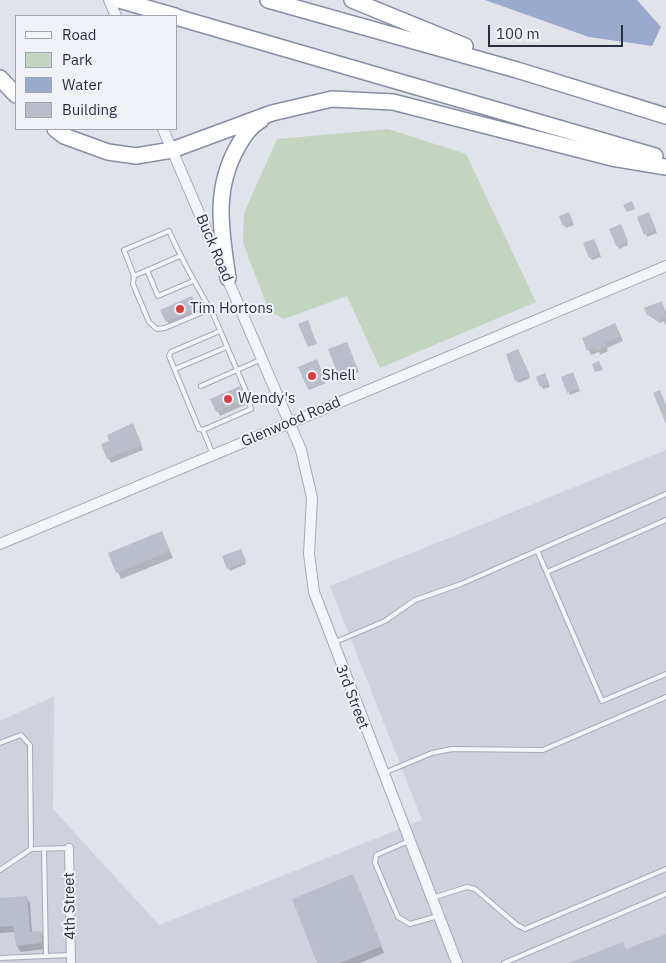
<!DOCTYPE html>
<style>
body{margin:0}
#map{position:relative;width:666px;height:963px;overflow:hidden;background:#e1e3eb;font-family:"IBM Plex Sans",sans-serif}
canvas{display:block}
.legend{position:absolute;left:15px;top:15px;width:162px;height:115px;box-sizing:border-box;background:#f1f2f8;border:1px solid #a1a4b0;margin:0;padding:6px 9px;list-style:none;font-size:15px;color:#282e44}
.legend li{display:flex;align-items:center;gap:10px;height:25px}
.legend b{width:25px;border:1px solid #a1a4b0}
.scale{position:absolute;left:488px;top:25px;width:135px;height:22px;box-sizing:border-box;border:2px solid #282e44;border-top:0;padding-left:6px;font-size:15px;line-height:18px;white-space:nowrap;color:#282e44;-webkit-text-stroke:4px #f1f2f8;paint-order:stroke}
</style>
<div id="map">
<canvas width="666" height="963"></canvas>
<ul class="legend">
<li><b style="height:6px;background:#f4f5f8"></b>Road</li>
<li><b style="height:14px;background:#c3d5c1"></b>Park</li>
<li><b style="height:14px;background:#99aacd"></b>Water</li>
<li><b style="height:14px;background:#babecb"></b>Building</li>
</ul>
<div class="scale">100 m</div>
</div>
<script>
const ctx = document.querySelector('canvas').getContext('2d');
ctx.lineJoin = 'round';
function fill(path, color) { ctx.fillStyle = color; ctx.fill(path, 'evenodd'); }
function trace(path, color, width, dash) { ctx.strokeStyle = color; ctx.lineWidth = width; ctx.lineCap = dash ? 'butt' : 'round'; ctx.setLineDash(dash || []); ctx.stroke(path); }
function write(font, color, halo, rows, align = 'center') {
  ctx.font = font + ' "IBM Plex Sans",sans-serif'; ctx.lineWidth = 4; ctx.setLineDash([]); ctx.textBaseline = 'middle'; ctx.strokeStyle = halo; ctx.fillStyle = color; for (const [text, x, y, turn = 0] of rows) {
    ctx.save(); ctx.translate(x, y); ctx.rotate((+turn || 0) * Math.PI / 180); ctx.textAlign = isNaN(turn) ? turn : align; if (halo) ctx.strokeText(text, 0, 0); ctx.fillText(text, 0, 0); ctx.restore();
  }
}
const built = new Path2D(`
 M666 450V963H0V721L54 696 53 809 159 925 422 820 330 586Z`);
const green = new Path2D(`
 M388 129 466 154 536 302 380 368 347 296 284 319 269 311 243 243 244 213 277 139Z`);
const water = new Path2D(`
 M485 0H637L661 27 652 46 589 37Z`);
const shadow = new Path2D(`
 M650 216 657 233 647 237 646 234Z
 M570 217 574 225 566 228 564 225Z
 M622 228 628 245 619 249 610 230Z
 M596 243 601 257 592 260 590 257Z
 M194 303 198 312 170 326 162 311Z
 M662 303 666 312V326L664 321 660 323 648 315Z
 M618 330 623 341 607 348 608 351 600 355 599 352 591 355 583 339Z
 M349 348 359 372 342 379 329 350Z
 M520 354 530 378 518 383 514 375Z
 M316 361 326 383 309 390 299 368Z
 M574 377 580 391 570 395 563 378Z
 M538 378H546L550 387 543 389Z
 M242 392 247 404 220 416 212 400Z
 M135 430 143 450 111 463 108 458Z
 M165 540 173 558 121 579 118 572Z
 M242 553 246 564 230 571 228 568Z
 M356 882 384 953 360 963H319Z
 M26 897 30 903 32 933 41 932 44 938 45 949 21 952 17 946 15 932 0 933V899Z`);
const building = new Path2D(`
 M632 201 635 209 627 212 623 205Z
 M569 212 573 222 563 226 559 216Z
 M649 212 656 230 644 235 637 217Z
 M621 224 628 241 616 246 609 229Z
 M594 239 600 254 589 258 583 243Z
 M192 296 197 307 166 322 160 310Z
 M662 301 666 317 657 321 655 317 652 318 650 314 647 315 644 308Z
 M308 320 317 344 308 347 298 324Z
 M615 323 621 336 605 343 607 346 596 351 595 347 587 351 582 338Z
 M347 342 357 367 338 375 328 349Z
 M518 349 530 375 515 381 506 354Z
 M317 359 326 382 308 389 298 367Z
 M599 361 603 370 595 372 592 364Z
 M573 372 579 388 567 393 561 377Z
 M545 373 549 383 540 387 536 377Z
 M240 386 245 399 216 412 210 399Z
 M660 390 666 405V424L653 393Z
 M133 423 142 445 107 459 101 444 109 441 107 435Z
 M162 531 170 551 116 573 108 553Z
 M241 549 246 561 227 569 222 556Z
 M353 874 382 946 340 963H317L292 899Z
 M27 896 30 932 41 931 42 943 16 946 13 926 0 927V898Z
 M666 934V963H569L623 942 626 949Z`);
const service = new Path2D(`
 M147 270 158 296 193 281
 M134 276 180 256
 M175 369 227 347
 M201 386 260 360
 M203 430 251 409 248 396 214 316C198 288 182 261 169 231L124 250 134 276 133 284 149 322 157 329 165 328 210 309
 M213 455 203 430 199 429 169 356 171 352 220 331
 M537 550 602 701 666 674
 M547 572 666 520
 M333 643 385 621 415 600 461 584 666 494
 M0 743 21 735 30 745 31 849 69 848
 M384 773 432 753 452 749 543 750 666 697
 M409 841 376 855 375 863 398 917 410 924 438 916
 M44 849 46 956
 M0 870 31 849
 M432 898 467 887 475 889 517 925 525 929 666 869
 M0 958 70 955
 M504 963 666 894`);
const minor = new Path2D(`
 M69 848 71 963`);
const tertiary = new Path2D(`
 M109 0 116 16
 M163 129 301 450 312 498 309 554 314 592 457 963
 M0 544 666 266`);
const motorway = new Path2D(`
 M119 0 175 16
 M268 0 517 70 666 116
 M352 0 465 46
 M176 17 655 156
 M0 78 16 95
 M55 129 64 136 108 152 136 156 172 150 272 113 332 99 393 102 612 158 666 167
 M228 278C221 230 213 190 238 146 244 136 250 126 261 120`);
const markers = [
 [180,309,5,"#d83e3d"],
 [312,376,5,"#d83e3d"],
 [228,399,5,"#d83e3d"]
];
const streetNames = [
 ["Buck Road",214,248,67],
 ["Glenwood Road",291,422,-23],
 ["3rd Street",352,697,69],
 ["4th Street",70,906,-91]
];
const poiNames = [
 ["Tim Hortons",190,309],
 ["Shell",322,376],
 ["Wendy's",238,399]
];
fill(built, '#cfd2dd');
fill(green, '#c3d5c1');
fill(water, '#99aacd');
fill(shadow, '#0003');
fill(building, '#babecb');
trace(service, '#a6a9b6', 6);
trace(minor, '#a6a9b6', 10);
trace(tertiary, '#a6a9b6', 12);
trace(motorway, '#878da2', 18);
trace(service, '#f4f5f8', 4);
trace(minor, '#f4f5f8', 8);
trace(tertiary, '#f4f5f8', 10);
trace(motorway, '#fff', 15);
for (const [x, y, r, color] of markers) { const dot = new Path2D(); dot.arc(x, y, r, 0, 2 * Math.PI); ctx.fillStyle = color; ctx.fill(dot); trace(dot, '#f1f2f8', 2); }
write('15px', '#282e44', '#f1f2f8', streetNames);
write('15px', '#282e44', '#f1f2f8', poiNames, 'left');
</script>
